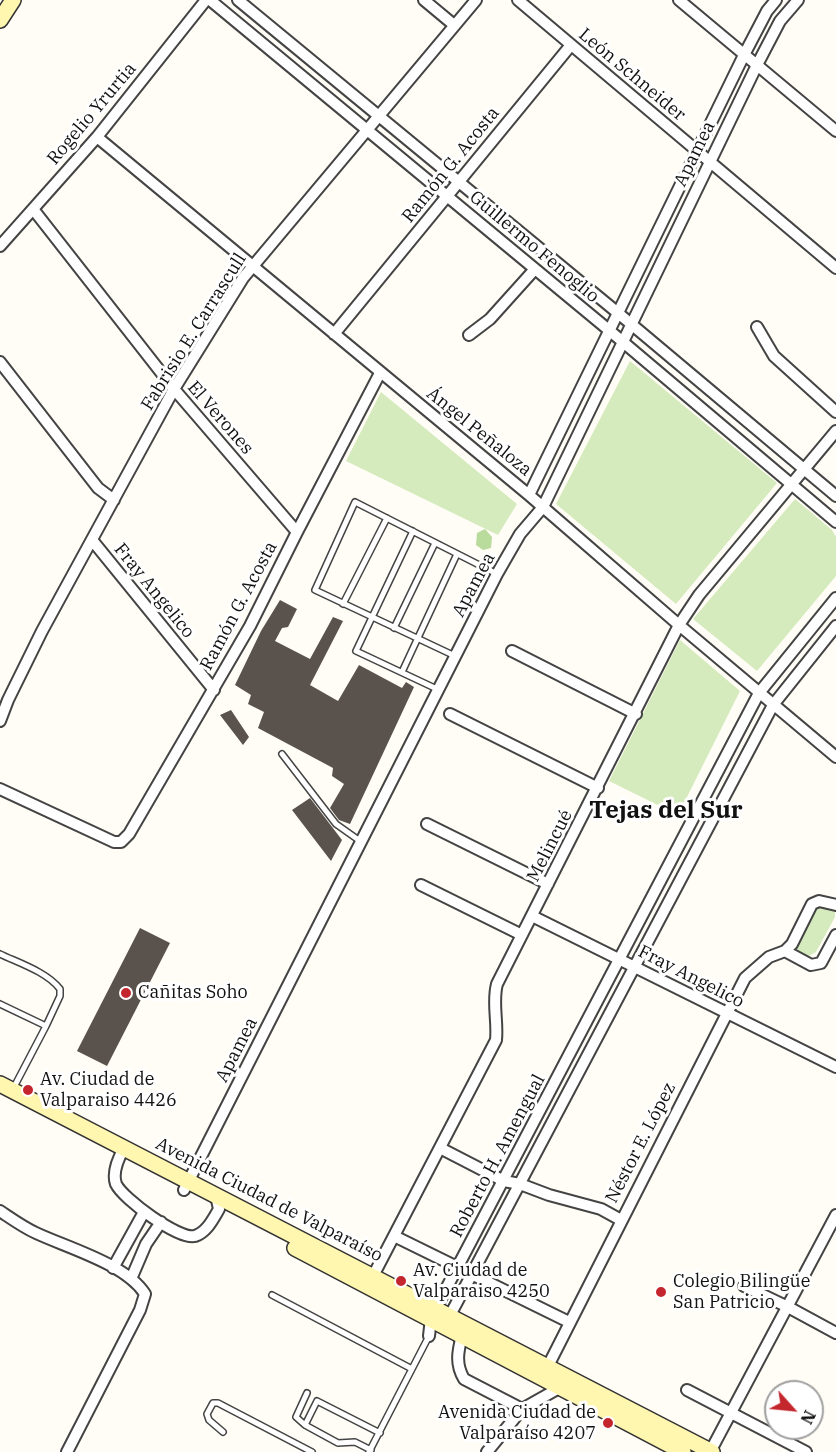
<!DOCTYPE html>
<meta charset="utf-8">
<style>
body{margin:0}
#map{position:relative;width:836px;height:1452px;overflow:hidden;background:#fffdf5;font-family:"IBM Plex Serif",serif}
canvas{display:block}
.north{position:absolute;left:764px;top:1380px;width:60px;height:60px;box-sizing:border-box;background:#fff;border:2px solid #a0a0a0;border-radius:50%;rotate:117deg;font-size:16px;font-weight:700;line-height:24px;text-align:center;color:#111}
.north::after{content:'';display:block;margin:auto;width:21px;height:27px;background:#c4262e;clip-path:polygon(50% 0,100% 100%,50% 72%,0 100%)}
</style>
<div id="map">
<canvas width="836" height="1452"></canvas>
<div class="north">N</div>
</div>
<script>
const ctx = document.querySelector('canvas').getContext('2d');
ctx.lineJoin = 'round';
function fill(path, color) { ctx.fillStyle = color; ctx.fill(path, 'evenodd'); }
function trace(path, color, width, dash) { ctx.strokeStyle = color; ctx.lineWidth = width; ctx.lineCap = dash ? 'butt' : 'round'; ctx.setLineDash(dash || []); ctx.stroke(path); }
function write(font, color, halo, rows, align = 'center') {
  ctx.font = font + ' "IBM Plex Serif",serif'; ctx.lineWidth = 6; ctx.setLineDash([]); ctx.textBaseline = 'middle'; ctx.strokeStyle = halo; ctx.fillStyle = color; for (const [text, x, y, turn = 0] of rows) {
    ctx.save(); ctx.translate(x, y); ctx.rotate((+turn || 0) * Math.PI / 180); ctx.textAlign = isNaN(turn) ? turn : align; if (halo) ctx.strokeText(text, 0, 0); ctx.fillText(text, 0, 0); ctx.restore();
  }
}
const green = new Path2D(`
 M630 361 777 483 676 604 556 504Z
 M381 392 517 504 498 535 346 461Z
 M795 499 832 530 836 537V576L757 671 693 619Z
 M680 640 740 691 678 815 609 781Z
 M821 905 831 908 835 912V917L816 952 805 958 797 950 798 944 816 909Z`);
const forest = new Path2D(`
 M485 529 492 537 491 548 483 550 476 545 477 533Z`);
const building = new Path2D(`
 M280 600 297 609 288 627 282 628 275 641 310 659 333 617 343 621 310 685 338 701 359 665 402 688 406 682 414 687 350 824 339 820 330 808 344 784 332 776 333 768 258 728 264 712 248 704 251 695 235 685 261 631Z
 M231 710 249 737 243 745 220 715Z
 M310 798 342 840 331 861 292 810Z
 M140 928 170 943 107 1066 77 1051Z`);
const lane = new Path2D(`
 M413 531 356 651 439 690
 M343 604 387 518
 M394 628 435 543
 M455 656 315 590 355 502 497 574
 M402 672 457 554
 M282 754 336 824 360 841
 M0 954C19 963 47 972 60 989V996L46 1026
 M0 1004 46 1026 13 1089
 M272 1295 412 1369
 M305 1425 296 1417 307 1393
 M223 1432 209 1420 207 1414 213 1403H218L312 1452
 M371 1450 355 1442 338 1443 305 1425 317 1401 380 1433
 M369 1452 429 1336`);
const street = new Path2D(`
 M210 0 610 331 836 522
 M238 0 618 313 836 496
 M424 0 454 25
 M518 0 836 268
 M679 0 836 131
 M97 137 529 495 679 625 836 757
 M33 209 174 389 297 532
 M0 246 97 137 206 0
 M757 327 774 356 836 412
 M334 334 571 45
 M469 335 490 319 535 269
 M0 362 98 488 114 500
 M529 495 744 55 767 11 776 0
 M92 540 214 690
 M512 651 636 714
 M450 714 598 788
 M0 721 8 700 42 631 174 389 243 278 476 0
 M0 789 114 842H121L129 834 250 626 297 532 380 373
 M427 824 548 884
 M421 885 522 935
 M532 916 836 1067
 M785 951 811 965 821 963 836 935
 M124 1148C119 1157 112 1173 116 1184 123 1199 179 1240 195 1236 207 1232 213 1219 219 1209L216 1196
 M440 1148 504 1181 520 1184 549 1195 601 1209 621 1220
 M184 1190 497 574 520 534 543 507 757 65 780 21 798 0
 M0 1211C12 1219 23 1227 36 1233 68 1248 126 1264 145 1294L140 1310 67 1452
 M394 1236 569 1322
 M113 1268 144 1212
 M373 1276 496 1040C498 1021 492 1002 497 984L679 625 699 595 836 431
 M131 1279 146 1244 161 1222
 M744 1286 788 1307 836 1333
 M447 1321 773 705 836 626
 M462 1335C458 1351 455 1364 464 1379L522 1409
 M429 1336 431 1318 436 1308 759 693 836 598
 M547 1368 745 978 769 957 785 951 792 944 812 904 819 901 836 905
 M687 1390 806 1452
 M487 1452 522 1409 561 1387
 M710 1452 836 1215`);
const secondary = new Path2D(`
 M0 20 13 0
 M0 1084 712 1452
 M295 1248 683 1452`);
const markers = [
 [126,993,6,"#c4262e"],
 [28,1090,6,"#c4262e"],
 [401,1281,6,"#c4262e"],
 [661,1292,6,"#c4262e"],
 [608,1423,6,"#c4262e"]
];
const streetNames = [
 ["León Schneider",632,75,40],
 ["Rogelio Yrurtia",92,114,-50],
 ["Apamea",695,154,-64],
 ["Ramón G. Acosta",451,165,-51],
 ["Guillermo Fenoglio",534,247,40],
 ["Fabrisio E. Carrascull",194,332,-58],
 ["El Verones",220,418,49],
 ["Ángel Peñaloza",479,432,39],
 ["Apamea",474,585,-62],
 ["Fray Angelico",154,591,51],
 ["Ramón G. Acosta",239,606,-62],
 ["Melincué",550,846,-63],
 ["Fray Angelico",691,977,27],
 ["Apamea",237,1050,-63],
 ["Néstor E. López",641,1143,-63],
 ["Roberto H. Amengual",498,1156,-62],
 ["Avenida Ciudad de Valparaíso",269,1200,27]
];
const poiNames = [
 ["Cañitas Soho",138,993],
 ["Av. Ciudad de",40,1080],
 ["Valparaiso 4426",40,1101],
 ["Av. Ciudad de",413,1271],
 ["Valparaiso 4250",413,1292],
 ["Colegio Bilingüe",673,1282],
 ["San Patricio",673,1303],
 ["Avenida Ciudad de",596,1413,"right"],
 ["Valparaíso 4207",596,1434,"right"]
];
const districtNames = [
 ["Tejas del Sur",666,811]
];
fill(green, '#d5ebbd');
fill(forest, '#b9dc9c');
fill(building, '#5a524d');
trace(lane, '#444', 8);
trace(street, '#444', 14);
trace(secondary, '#333', 18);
trace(lane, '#fff', 5);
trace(street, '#fff', 10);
trace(secondary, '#fff6b0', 15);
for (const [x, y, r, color] of markers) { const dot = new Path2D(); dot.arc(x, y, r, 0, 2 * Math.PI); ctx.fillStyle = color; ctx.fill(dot); trace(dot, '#fff', 2); }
write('18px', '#111', '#fff', streetNames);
write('18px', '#111', '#fff', poiNames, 'left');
write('bold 24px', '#111', '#fff', districtNames);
</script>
